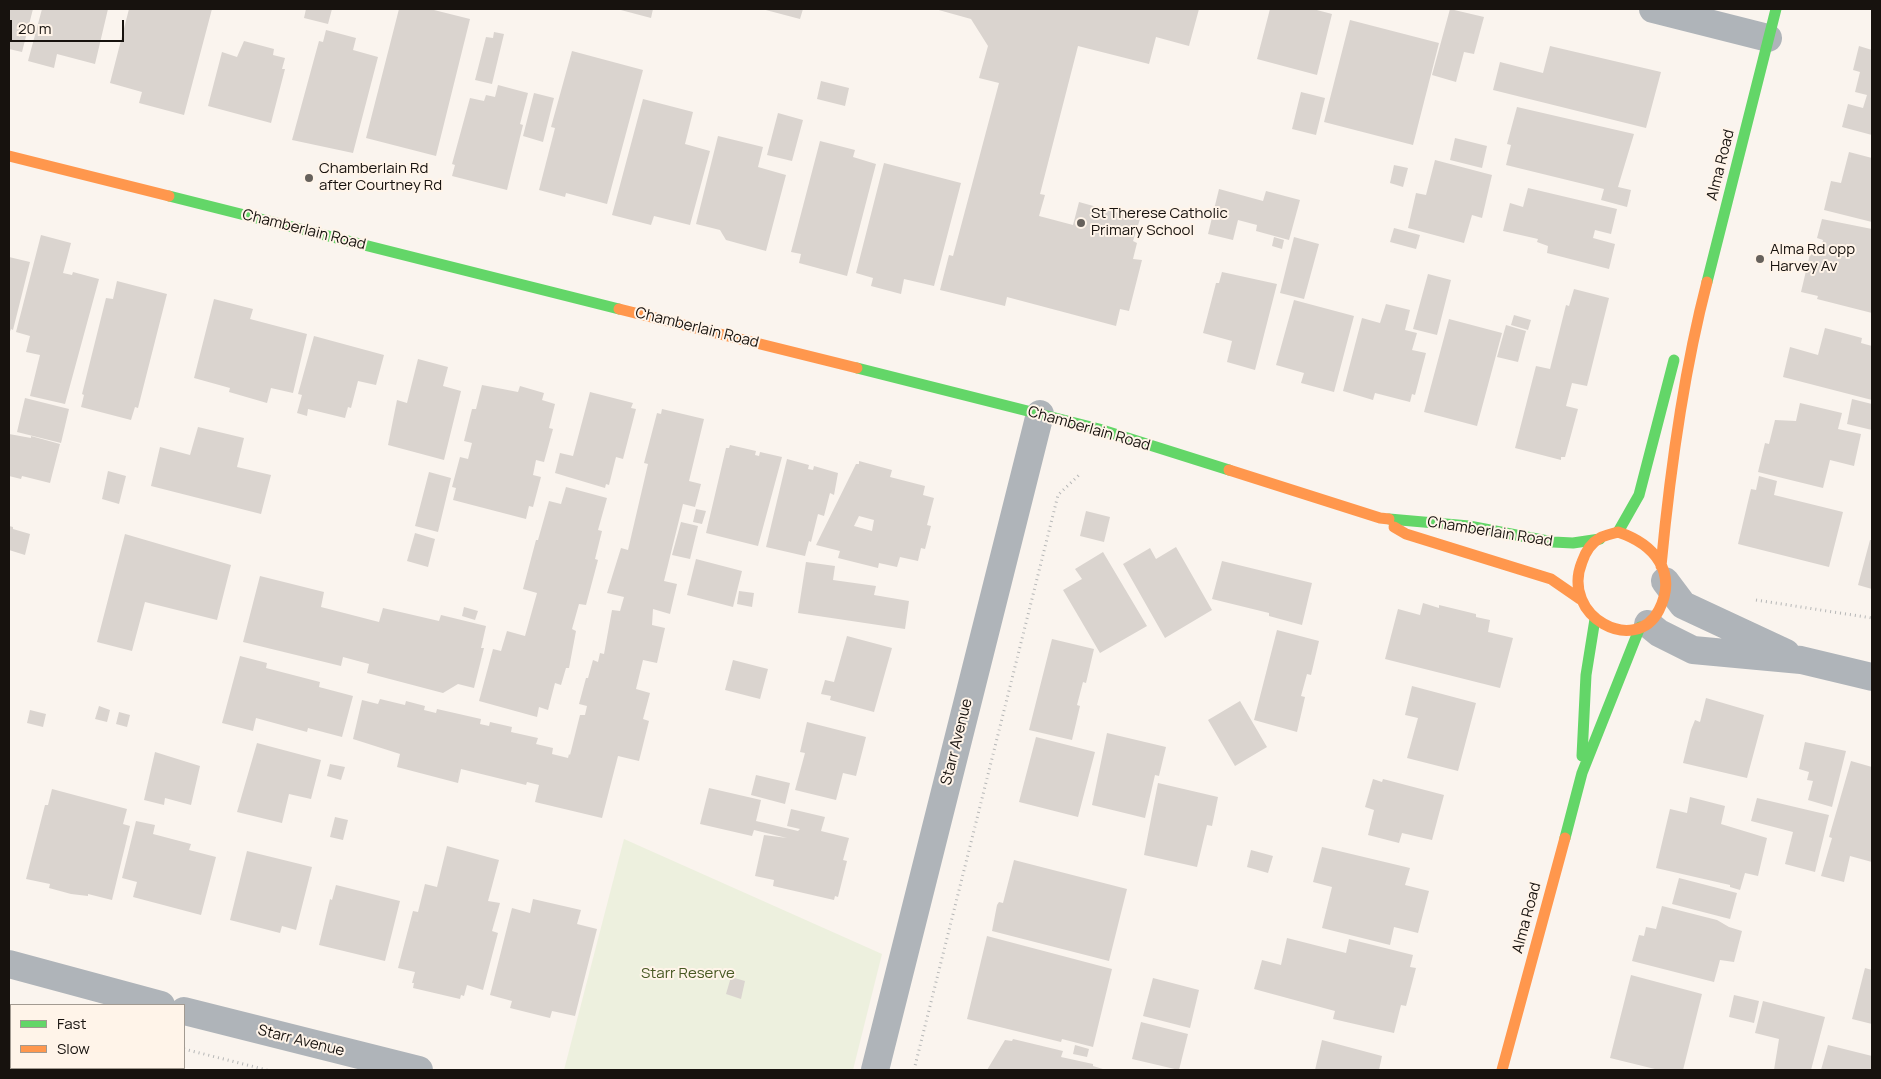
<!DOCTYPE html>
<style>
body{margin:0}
#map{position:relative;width:1881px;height:1079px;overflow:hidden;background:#faf4ee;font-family:Manrope,sans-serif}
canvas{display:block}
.frame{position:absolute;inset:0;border:10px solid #17120e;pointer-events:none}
.legend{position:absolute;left:10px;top:1004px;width:175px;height:65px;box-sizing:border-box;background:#fff4e9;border:1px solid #a29a91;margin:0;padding:6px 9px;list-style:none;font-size:15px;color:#17120e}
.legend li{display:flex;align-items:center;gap:10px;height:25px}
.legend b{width:25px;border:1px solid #a29a91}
.scale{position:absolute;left:10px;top:20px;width:114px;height:22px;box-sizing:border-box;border:2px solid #17120e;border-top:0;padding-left:6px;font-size:15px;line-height:18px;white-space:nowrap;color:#17120e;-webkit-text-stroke:4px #fff4e9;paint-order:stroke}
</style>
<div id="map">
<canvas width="1881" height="1079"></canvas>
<div class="frame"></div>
<ul class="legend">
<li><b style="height:6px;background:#63d668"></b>Fast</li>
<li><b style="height:6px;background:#ff974d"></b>Slow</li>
</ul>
<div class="scale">20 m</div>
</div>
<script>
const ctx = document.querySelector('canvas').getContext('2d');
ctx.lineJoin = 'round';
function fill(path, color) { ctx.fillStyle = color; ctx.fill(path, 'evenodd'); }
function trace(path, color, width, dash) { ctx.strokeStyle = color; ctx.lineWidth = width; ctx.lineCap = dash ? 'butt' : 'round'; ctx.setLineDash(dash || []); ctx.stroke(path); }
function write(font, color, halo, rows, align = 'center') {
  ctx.font = font + ' Manrope,sans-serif'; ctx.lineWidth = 4; ctx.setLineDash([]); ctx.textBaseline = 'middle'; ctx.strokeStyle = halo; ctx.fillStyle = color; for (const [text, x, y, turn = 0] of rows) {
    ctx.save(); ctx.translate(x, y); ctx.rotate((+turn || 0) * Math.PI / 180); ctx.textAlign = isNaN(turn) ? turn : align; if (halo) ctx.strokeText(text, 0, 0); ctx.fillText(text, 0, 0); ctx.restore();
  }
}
const green = new Path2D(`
 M624 839 882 954 853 1070H564Z`);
const building = new Path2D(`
 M9 9H33L22 52 9 49Z
 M42 9H108L95 64 57 54 54 68 28 61Z
 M129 9H212L184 115 139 103 142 92 110 83Z
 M306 9H332L328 24 304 18Z
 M399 9H430L470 19 436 156 366 138Z
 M617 9H653L651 18Z
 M762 9H803L800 19Z
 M935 9H1199L1189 46 1156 37 1149 64 1078 46 1040 194 1045 195 1039 216 1073 225 1079 202 1140 219 1133 241 1137 243 1133 259 1142 260 1129 311 1120 309 1116 326 1007 297 1005 306 940 290 949 255 953 256 999 83 979 78 988 46 971 19Z
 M1270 9H1313L1332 14 1317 75 1257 59Z
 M1450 9 1484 17 1474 54 1464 52 1456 82 1432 75Z
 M1350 20 1439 43 1413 145 1324 122Z
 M326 30 356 38 353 50 378 57 353 153 292 140 319 41 323 42Z
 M494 32 504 34 492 84 475 80 486 37 493 38Z
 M244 41 274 49 273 55 285 58 282 69H285L271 123 208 106 222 52 237 57Z
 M1550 46 1661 72 1646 128 1493 90 1500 62 1543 73Z
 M1859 46 1872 50V135L1842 127 1848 104 1863 108 1867 95 1855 92 1860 72 1853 70Z
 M572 51 643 70 607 204 566 193 565 197 539 190 555 128 551 127Z
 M821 81 849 88 845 106 817 99Z
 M498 85 528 93 520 124 523 125 507 190 452 176 455 165 452 164 470 98 484 101 486 95 495 97Z
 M1301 92 1325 98 1316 135 1292 129Z
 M534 93 554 98 543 142 523 136Z
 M643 99 693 112 685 144 710 151 690 225 654 216 651 225 612 215Z
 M1517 107 1634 134 1618 187 1631 190 1627 207 1601 200 1604 189 1506 165 1511 145 1507 144Z
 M778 113 803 120 792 161 767 155Z
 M718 136 763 147 758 167 786 175 766 251 726 240 720 230 696 224Z
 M1455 138 1487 146 1482 168 1450 160Z
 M820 141 855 150 853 157 876 164 847 276 799 263 801 254 791 252Z
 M1849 152 1872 158V222L1824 210 1831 181 1841 183Z
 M1435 160 1492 175 1482 218 1472 215 1464 243 1408 228 1416 193 1426 195Z
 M884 163 961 183 934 286 904 279 901 294 871 286 873 278 856 273Z
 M1394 165 1408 168 1403 187 1390 183Z
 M1528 188 1617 209 1611 234 1595 230 1593 238 1615 244 1609 269 1547 253 1548 246 1537 242 1538 239 1503 231 1510 203 1523 207Z
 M1219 189 1263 201 1266 191 1300 200 1289 240 1256 231 1257 225 1238 220 1233 240 1208 234Z
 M1822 219 1872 229V313L1817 299 1818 296 1801 292 1810 254 1819 256 1823 240 1817 238Z
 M1394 228 1420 235 1416 249 1390 242Z
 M41 235 71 243 63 273 72 275 73 272 99 279 65 404 30 396 40 355 26 352 30 336 16 332Z
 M1274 237 1284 240 1282 249 1272 246Z
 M1294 237 1319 244 1304 299 1280 293Z
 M9 257 30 262 13 330 11 329 9 334Z
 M1222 272 1277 284 1255 370 1227 362 1232 341 1203 333 1216 283H1219Z
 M1428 274 1451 280 1437 335 1413 329Z
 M117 281 167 294 138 408 135 407 131 420 81 407 84 395 82 394 106 298 113 299Z
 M1574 289 1609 298 1587 386 1572 383 1566 406 1578 409 1565 457H1561V460L1515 448 1536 366 1550 369 1566 305 1569 306Z
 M214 299 253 309 250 319 307 334 293 393 271 388 267 403 229 392 230 388 194 378Z
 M1294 300 1354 316 1334 392 1301 383 1304 373 1276 365Z
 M1386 304 1410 310 1405 330 1417 333 1412 350 1426 353 1415 395 1412 394 1410 402 1375 393 1373 400 1343 391 1362 318 1380 323Z
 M1514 315 1531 320 1528 330 1511 325Z
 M1449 319 1502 333 1477 426 1424 412Z
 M1506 325 1526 331 1518 362 1497 357Z
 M1825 328 1862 338 1861 343 1872 346V400L1783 377 1790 347 1818 355Z
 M314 336 384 355 376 385 358 381 351 408 348 407 345 418 308 409 307 416 297 413 302 395 298 394Z
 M418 359 448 367 443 386 461 391 444 460 388 445 397 400 407 403Z
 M482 385 518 392 520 386 544 393 542 400 555 404 549 428 553 429 544 462 536 460 533 475 541 477 533 507 529 506 526 519 453 500 456 488 452 487 460 457 468 459 472 443 464 441 472 409H476Z
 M590 392 633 403 631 408 636 409 623 459 616 457 609 485 606 484 605 488 555 473 560 453 573 456Z
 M25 398 69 409 61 443 17 432Z
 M1852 399 1872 404V430L1847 424Z
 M1800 403 1842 413 1838 429 1861 434 1854 466 1830 460 1823 488 1758 472 1765 443 1769 444 1775 420 1796 421Z
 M662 409 704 419 689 481 701 484 695 507 683 504 664 581 677 584 670 614 653 609 652 625 665 628 657 663 643 660 636 689 650 693 643 719 649 721 639 761 618 756 602 818 535 802 539 785 527 782 526 785 461 769 458 783 397 767 400 754 353 739 362 700 378 704 380 699 405 705 406 701 425 706 424 710 436 713 437 709 481 719 480 724 489 726 490 722 512 727 511 732 538 738 536 744 553 748 552 754 568 758 569 754 570 755 580 715H585L587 706 579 704 586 678H588L593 660 598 662 600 653 604 654 612 610 620 611 624 597 607 593 621 548 628 550 648 464 644 463 657 413 661 414Z
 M198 427 244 438 237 467 271 475 261 514 151 486 160 447 190 455Z
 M9 434 31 438V436L60 444 50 483 22 476 21 479 9 476Z
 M730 445 756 451 755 455 759 456 760 452 782 457 758 546 706 533 726 448H729Z
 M787 459 809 465 808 469 813 470 814 466 838 473 834 495 830 493 824 516 818 514 811 542 809 541 805 556 766 547Z
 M859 461 892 470 890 477 925 486 923 495 934 498 927 525 931 526 925 549 921 548 918 561 900 557 897 567 879 563 878 568 838 558 840 551 816 545 856 464H859ZM859 516 874 520 872 531 854 526Z
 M108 471 126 476 119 504 102 499Z
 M429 472 451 478 438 532 415 526Z
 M1759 476 1777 481 1774 495 1843 512 1829 567 1738 544 1751 489 1756 490Z
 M566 487 607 498 598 530 602 531 595 559 598 560 586 605 579 604 572 629 576 631 569 668H566L561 685 555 683 548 710 539 707 537 717 479 701 493 649 501 651 507 631 525 636 537 593 523 589 536 540H538L549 501 561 504Z
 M696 509 706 511 702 524 693 522Z
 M1086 511 1110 517 1104 542 1080 536Z
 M681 522 698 526 690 559 672 555Z
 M9 526 13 527V529L30 534 25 555 9 550Z
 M415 533 435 539 428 567 407 561Z
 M125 534 231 565 217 620 145 602 132 651 97 642Z
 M1870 540H1872V589L1858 585Z
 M1176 547 1212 610 1165 638 1123 564 1150 548 1156 559Z
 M1103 552 1147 626 1100 653 1063 590 1082 579 1075 569Z
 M696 559 742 571 733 607 687 595Z
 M1222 561 1312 583 1302 625 1269 616V613L1212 599Z
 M806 562 835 566 833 580 876 586 874 595 909 601 905 629 798 613Z
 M260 576 324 592 321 607 379 622 383 608 439 621 441 615 486 626 481 648H484L474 688 458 684 443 693 367 673 369 664 343 657 341 666 243 642Z
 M739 591 754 593 752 607 737 604Z
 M1423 603 1439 608V605L1476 614V617L1490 620 1488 632 1513 638 1500 688 1385 659 1398 609 1420 615Z
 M464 607 478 611 475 620 462 616Z
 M1277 630 1319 641 1311 675 1307 674 1301 696 1305 697 1297 732 1254 720Z
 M847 636 892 648 874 712 830 700 831 696 821 694 825 680 834 682Z
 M1052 639 1094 649 1086 683 1083 682 1077 705 1080 706 1072 740 1029 730Z
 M240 656 267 663 266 668 320 682 319 687 353 696 342 737 308 728 307 732 256 718 253 731 222 723Z
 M733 660 768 669 760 699 725 690Z
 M1412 686 1476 703 1458 771 1407 758 1418 718 1405 715Z
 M1706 698 1764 715 1747 778 1683 763 1691 730 1695 720 1700 722Z
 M1240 701 1267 747 1235 766 1208 720Z
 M99 706 110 710 107 722 95 719Z
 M30 710 46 714 43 727 27 723Z
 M119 712 130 715 127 727 116 724Z
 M807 722 866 737 856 776 843 773 836 800 795 790 805 753 800 752Z
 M1107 733 1166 747 1159 776 1155 775 1145 818 1092 805Z
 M1036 737 1095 752 1078 817 1019 802Z
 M1805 742 1846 751 1832 807 1808 800 1813 781 1807 780 1809 772 1799 769Z
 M257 743 321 760 311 799 289 794 282 823 237 812Z
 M155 752 200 766 191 805 165 798 164 805 144 800Z
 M1851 761 1872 767V862L1850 856 1844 882 1821 876 1832 838 1829 837Z
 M330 764 345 767 341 780 327 776Z
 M756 775 790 783 785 804 751 795Z
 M1373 779 1382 782 1383 779 1444 795 1432 840 1402 833 1399 843 1368 835 1374 810 1365 807Z
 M1158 783 1218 797 1212 826 1207 825 1197 867 1144 855Z
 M709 788 761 800 756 821 798 831 800 829 787 826 791 809 825 817 821 831 849 838 843 860 847 861 838 897 835 896 834 900 773 886 774 880 755 876 764 835 787 838 754 830 752 836 700 824Z
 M52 789 127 809 123 824 130 826 112 900 88 894V896L71 894 49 888 50 884 26 879 45 805H48Z
 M1690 797 1725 806 1721 824 1767 838 1758 876 1745 873 1740 890 1730 887V885L1656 868 1670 809 1687 813Z
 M1757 798 1829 815 1815 872 1785 864 1793 832 1751 821Z
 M335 817 348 820 343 840 330 837Z
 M136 821 155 825 153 834 191 844 189 850 216 857 201 915 133 897 137 882 122 878Z
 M447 846 499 860 488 901 500 903 492 931 498 933 483 990 467 985 464 996 461 995 460 999 413 988 414 983H412L415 972 398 968 413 911 418 912 425 884 437 887Z
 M1322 847 1410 868 1405 885 1429 891 1418 933 1394 927 1390 945 1322 928 1332 887 1313 882Z
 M1251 850 1273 856 1268 873 1247 867Z
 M247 851 312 867 296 930 282 926 280 933 230 920Z
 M1014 860 1127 889 1109 961 992 931 997 905 999 902 1003 903Z
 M1679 878 1737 893 1730 919 1672 904Z
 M336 885 400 901 385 961 319 945 330 899 332 900Z
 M533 899 581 910 577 924 597 929 575 1016 552 1011 550 1018 510 1008 512 1001 490 995 512 908 530 913Z
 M1662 906 1717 920 1729 927 1742 931 1734 962 1720 960 1714 982 1632 961 1639 935 1644 936 1646 927 1656 929Z
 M987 936 1112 969 1093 1047 1062 1039 1061 1042 967 1019Z
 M1287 938 1346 953 1349 939 1413 955 1410 967 1416 968 1406 1006 1401 1005 1394 1033 1333 1019 1335 1011 1254 989 1262 960 1281 965Z
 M1865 968 1872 970V1024L1852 1019Z
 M1631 975 1702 994 1683 1070H1659L1610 1058Z
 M731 977 745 981 741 999 726 994Z
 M1153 978 1199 990 1190 1028 1143 1016Z
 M1734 995 1759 1001 1754 1023 1729 1017Z
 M1763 1001 1825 1017 1811 1070H1774L1779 1039 1755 1033Z
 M1141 1022 1188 1034 1179 1070 1132 1059Z
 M9 1036 11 1037V1068H53L52 1070H9Z
 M1013 1039 1063 1051 1061 1057 1093 1064V1066L1106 1070H987L1005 1040 1012 1041Z
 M1322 1040 1382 1056 1379 1070H1315Z
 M1075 1045 1089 1049 1087 1057 1073 1054Z
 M1828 1045 1872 1056V1070H1821Z`);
const path = new Path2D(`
 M1756 600 1872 618
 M184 1049 267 1070
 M914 1070 1058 495 1079 475`);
const street = new Path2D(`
 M1653 9 1768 38
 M1665 581 1683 605 1786 653
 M1648 624 1659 633 1693 650 1801 660 1872 677
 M9 964 161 1005
 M184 1011 419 1070
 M875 1070 1040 414`);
const fast = new Path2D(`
 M169 196 619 309
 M1707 282 1776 9
 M857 368 1099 429 1229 470
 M1389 519 1469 526 1553 542 1573 543 1600 539
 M1618 532 1639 495 1674 360
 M1582 756 1586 675 1595 619
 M1565 838 1582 773 1640 627`);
const slow = new Path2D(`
 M9 156 169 196
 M619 309 857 368
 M1229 470 1380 518 1389 519
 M1394 527 1406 534 1551 579 1580 599
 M1618 532C1654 544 1678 572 1659 610 1636 656 1560 617 1582 562 1585 553 1591 543 1600 538 1605 535 1612 534 1618 532Z
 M1661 566C1670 471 1683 374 1707 282
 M1502 1070 1565 838`);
const markers = [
 [309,178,5,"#66615c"],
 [1081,223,5,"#66615c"],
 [1760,259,5,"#66615c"]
];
const streetNames = [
 ["Alma Road",1721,165,-76],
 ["Chamberlain Road",304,230,14],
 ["Chamberlain Road",697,328,14],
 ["Chamberlain Road",1089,429,16],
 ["Chamberlain Road",1490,532,9],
 ["Starr Avenue",957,742,-76],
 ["Alma Road",1527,918,-75],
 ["Starr Avenue",301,1041,14]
];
const poiNames = [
 ["Chamberlain Rd",319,169],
 ["after Courtney Rd",319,186],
 ["St Therese Catholic",1091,214],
 ["Primary School",1091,231],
 ["Alma Rd opp",1770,250],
 ["Harvey Av",1770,267]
];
const parkNames = [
 ["Starr Reserve",688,974]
];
fill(green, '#edf0de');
fill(building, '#dad4cf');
trace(path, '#b6b7b7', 3, [1, 4]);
trace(street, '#afb4b9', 28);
trace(fast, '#63d668', 11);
trace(slow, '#ff974d', 11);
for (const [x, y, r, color] of markers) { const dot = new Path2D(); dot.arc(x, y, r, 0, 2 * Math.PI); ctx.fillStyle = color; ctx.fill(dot); trace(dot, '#fff4e9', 2); }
write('15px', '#17120e', '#fff4e9', streetNames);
write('15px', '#17120e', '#fff4e9', poiNames, 'left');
write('15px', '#485923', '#fff4e9', parkNames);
</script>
